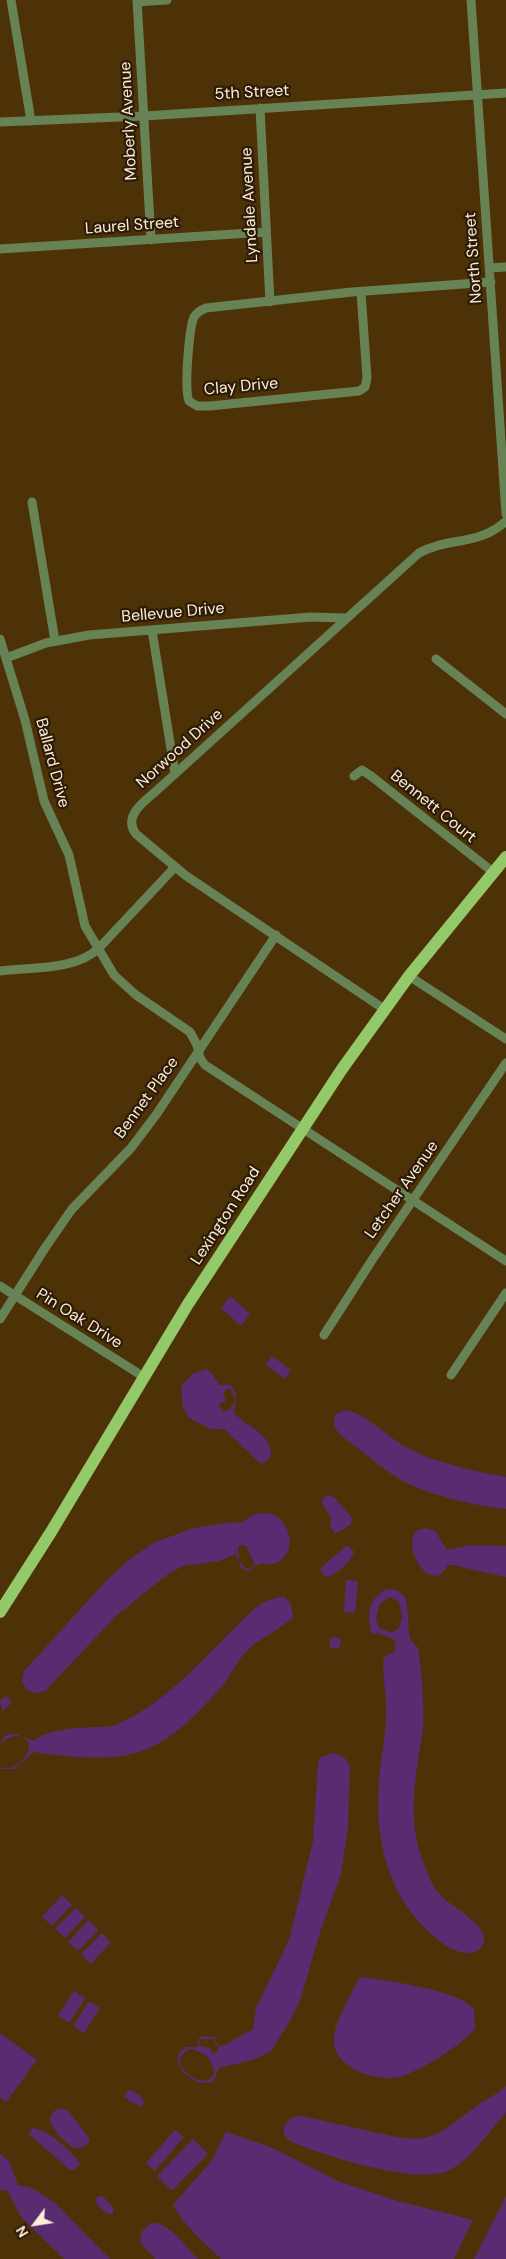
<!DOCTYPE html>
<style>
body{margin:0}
#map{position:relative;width:506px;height:2259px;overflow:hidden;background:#4d3208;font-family:"DM Sans",sans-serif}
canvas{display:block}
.north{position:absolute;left:10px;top:2199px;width:50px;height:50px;-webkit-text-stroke:4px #2c1c07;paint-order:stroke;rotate:239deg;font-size:14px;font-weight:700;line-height:20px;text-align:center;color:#fdecd7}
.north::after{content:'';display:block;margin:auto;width:18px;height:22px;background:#fdecd7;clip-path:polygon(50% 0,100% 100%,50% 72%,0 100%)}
</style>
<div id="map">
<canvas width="506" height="2259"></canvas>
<div class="north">N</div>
</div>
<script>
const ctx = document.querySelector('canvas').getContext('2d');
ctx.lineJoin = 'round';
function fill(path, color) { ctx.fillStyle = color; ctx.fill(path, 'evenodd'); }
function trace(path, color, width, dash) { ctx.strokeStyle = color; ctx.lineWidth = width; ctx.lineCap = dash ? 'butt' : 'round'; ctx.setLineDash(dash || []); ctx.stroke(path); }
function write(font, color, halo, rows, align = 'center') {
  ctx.font = font + ' "DM Sans",sans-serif'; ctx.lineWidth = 4.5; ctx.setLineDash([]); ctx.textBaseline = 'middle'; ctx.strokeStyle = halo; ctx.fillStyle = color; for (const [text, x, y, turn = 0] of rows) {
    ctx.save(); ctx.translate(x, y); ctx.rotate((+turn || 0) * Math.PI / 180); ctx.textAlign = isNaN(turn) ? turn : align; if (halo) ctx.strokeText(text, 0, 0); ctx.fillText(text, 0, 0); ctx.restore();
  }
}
const green = new Path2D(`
 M230 1296 250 1314 241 1326 221 1308Z
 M272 1356 291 1370 285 1379 266 1365Z
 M206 1369 210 1371 220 1385H231C240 1396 234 1402 234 1413 247 1427 273 1434 271 1457L262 1464 260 1463 224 1429H211L189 1418 183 1407 181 1387 192 1374ZM227 1389H231L235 1400 230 1409 224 1412 219 1406 221 1403 226 1401 223 1393Z
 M346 1410C368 1415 386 1436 406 1447 437 1464 472 1470 506 1477V1509C476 1506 422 1494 396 1477 382 1468 370 1457 356 1447 346 1439 329 1430 335 1415Z
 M327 1495 334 1497 352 1518 350 1525 335 1534 330 1526 331 1517 321 1502Z
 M270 1513C291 1520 300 1556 273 1564 269 1565 265 1563 261 1564 253 1565 251 1575 241 1568L236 1554 219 1561 183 1566 168 1574 117 1615 46 1690C32 1699 16 1685 25 1670L104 1583 131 1558 155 1542 194 1528 232 1522 241 1523 255 1514ZM241 1545 246 1546 255 1565 250 1569 245 1568 239 1561 238 1547Z
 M426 1528 435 1531 447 1550 471 1545 506 1546V1577L452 1565H448C446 1567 444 1572 441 1574 425 1585 403 1546 416 1531Z
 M348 1546 354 1551C353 1560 334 1577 326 1577L320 1570 321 1568 345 1547Z
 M346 1580 358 1581 355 1613 344 1612Z
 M387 1589C423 1589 397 1636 418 1647 422 1674 424 1703 423 1730 422 1740 419 1750 418 1760 413 1795 410 1830 424 1864 428 1874 432 1886 439 1894 450 1906 487 1924 484 1942 482 1950 474 1953 467 1953 453 1953 438 1940 428 1931 388 1895 374 1835 379 1783 380 1760 386 1738 386 1715 387 1698 383 1680 383 1663L384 1657 395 1651V1640L378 1633 372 1634C366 1616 368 1598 387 1589ZM390 1597 399 1602 402 1617 399 1628 392 1633 379 1628 376 1618 380 1604Z
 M283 1596 290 1602 293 1616 291 1619C277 1632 257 1639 244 1654 236 1663 231 1675 223 1685 200 1711 170 1744 136 1753 103 1762 66 1756 33 1752L14 1769H0V1767C13 1772 22 1761 29 1751L28 1742C20 1732 9 1736 0 1744 7 1725 22 1738 33 1741 48 1729 74 1728 92 1727 101 1727 109 1728 118 1724 172 1700 211 1649 254 1609L266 1601Z
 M329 1643a6 6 0 1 1 12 0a6 6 0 1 1-12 0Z
 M6 1696 12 1703 2 1711 0 1701Z
 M334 1753 345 1758 350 1767 348 1827 341 1874 321 1929 300 2001 290 2021 271 2051 256 2059 219 2068 213 2082 199 2083C187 2076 176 2069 178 2054L186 2047H198V2039L202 2036 215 2037 216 2042 221 2047 253 2029 256 2008 289 1940 313 1841 318 1762 321 1757ZM203 2039H213L218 2047V2051L213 2053 210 2048 200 2046 199 2040ZM189 2049C203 2050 215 2061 214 2075 205 2087 188 2077 181 2066L180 2057Z
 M62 1895 72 1905 52 1926 42 1917Z
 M76 1908 85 1917 65 1938 55 1929Z
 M89 1920 98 1930 78 1951 68 1942Z
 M102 1933 111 1942 91 1964 81 1954Z
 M364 1977C392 1982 456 1989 474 2009L475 2028C466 2043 417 2073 399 2077 375 2082 329 2067 334 2035 337 2017 351 1997 358 1979Z
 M74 1991 85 1999 69 2023 58 2016Z
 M89 2001 100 2008 84 2033 73 2026Z
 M0 2033 37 2060 6 2102 0 2097Z
 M506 2086V2112L501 2119C486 2135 471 2159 450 2170 418 2186 325 2156 292 2142 276 2133 285 2116 301 2116L396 2137C437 2144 446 2127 477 2106 486 2099 498 2094 506 2086Z
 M128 2090C135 2091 142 2095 144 2102L141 2107 124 2097Z
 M58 2109 68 2110 89 2138 90 2141C86 2148 80 2148 73 2148L57 2134 49 2119 54 2111Z
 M32 2128C46 2128 73 2152 80 2163L76 2169 70 2170 29 2134Z
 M175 2130 184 2137 155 2171 146 2163Z
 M226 2132 273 2148 338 2181 398 2201 473 2220 454 2259H221C204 2242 184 2226 173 2205L212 2160Z
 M193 2139 208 2154 172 2191 157 2176Z
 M0 2154 9 2161 18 2185 32 2188 54 2202 110 2259H64L21 2217 8 2191 0 2190Z
 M100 2196H103L114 2209 113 2214H107L97 2205 96 2198Z
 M506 2196V2259H474Z
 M151 2223C169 2221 187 2248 198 2259H155L140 2242 142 2231Z`);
const minor = new Path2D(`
 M11 0 31 121
 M137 0 151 240
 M471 0 506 514
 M137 2 167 0
 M260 108 270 302
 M0 122 144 116 506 93
 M0 249 266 232
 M490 268 506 267
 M361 292 367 378 365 387 359 391 210 406H197L189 401C184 390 189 328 194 317 197 312 201 310 206 308L352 292 491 282
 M32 502 55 641
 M152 630 175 774
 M0 639 25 720 44 801 69 855 85 926 114 975 136 995 190 1032 197 1045 200 1058 205 1065 506 1261
 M6 658 46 643 89 635 311 617 346 618
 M436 659 506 714
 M354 776 362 770 371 776 493 872
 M0 971C31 967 75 971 99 948L175 867
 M409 976 506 1039
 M384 1009 185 875 136 834C123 817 142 803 155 792L419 553C450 536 477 547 506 521
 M0 1286 144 1377
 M0 1319 45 1248 72 1209 131 1148 156 1115 276 935
 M324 1335 372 1260 506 1063
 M451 1375 506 1293`);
const primary = new Path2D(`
 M0 1612 51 1532 188 1304 342 1069 409 976 506 857`);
const streetNames = [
 ["5th Street",252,93,-3],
 ["Moberly Avenue",129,121,-93],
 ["Lyndale Avenue",250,205,-93],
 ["Laurel Street",132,226,-4],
 ["North Street",474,258,-94],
 ["Clay Drive",241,387,-5],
 ["Bellevue Drive",173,613,-5],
 ["Norwood Drive",180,749,-42],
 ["Ballard Drive",52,763,75],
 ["Bennett Court",433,807,39],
 ["Bennet Place",147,1098,-54],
 ["Letcher Avenue",402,1190,-55],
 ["Lexington Road",226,1216,-57],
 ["Pin Oak Drive",79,1319,32]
];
fill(green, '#592b70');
trace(minor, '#678254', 9);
trace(primary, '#93c969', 12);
write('16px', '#fdecd7', '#2c1c07', streetNames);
</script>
